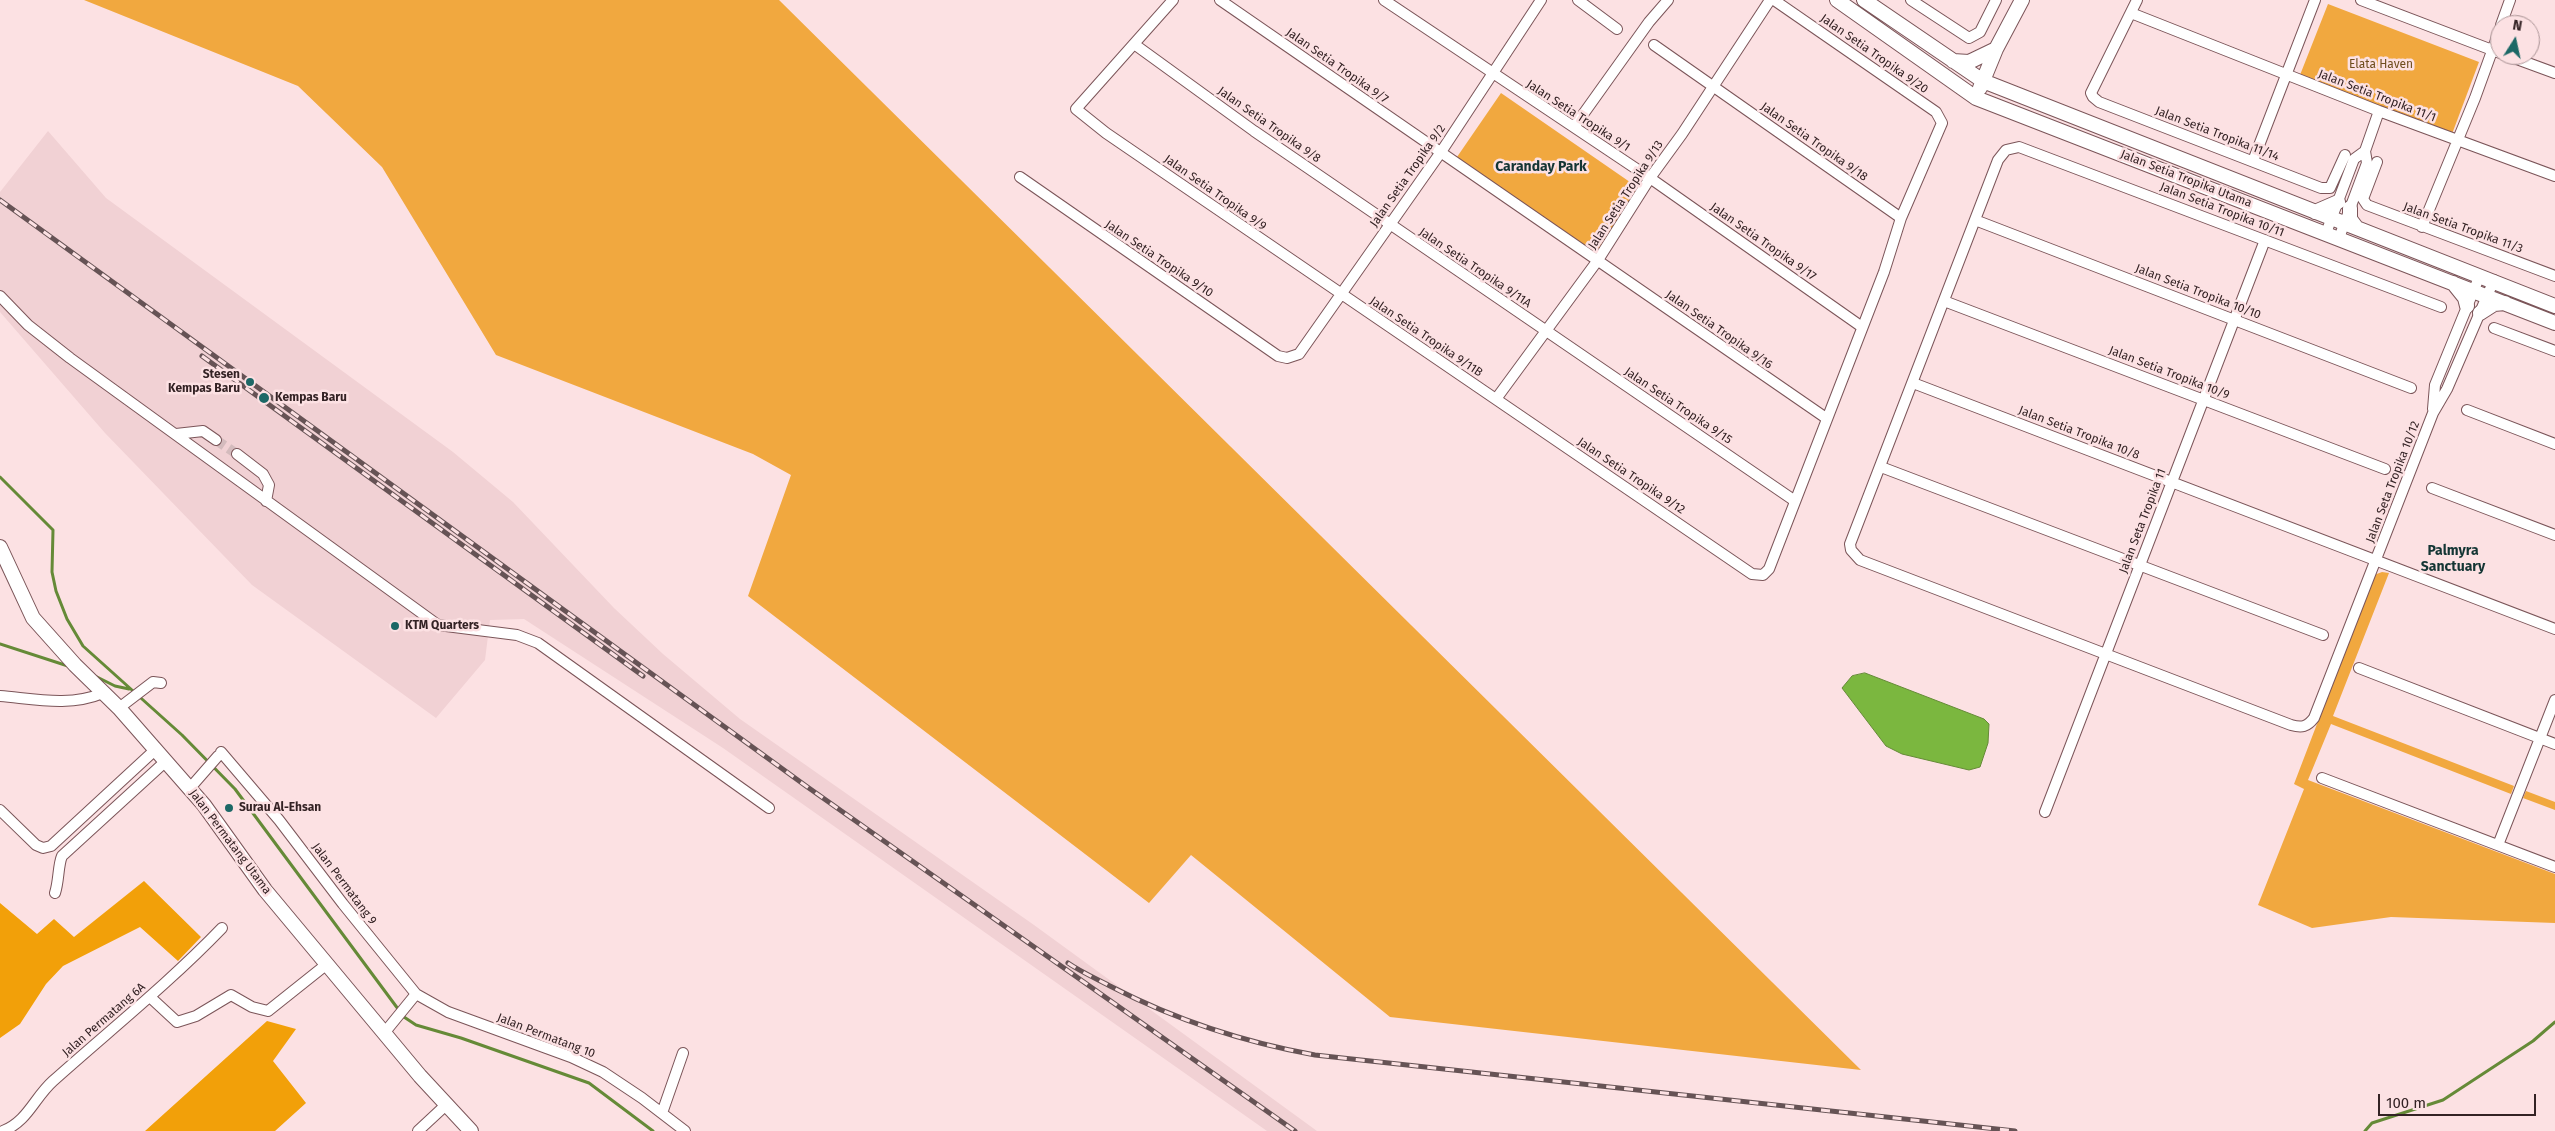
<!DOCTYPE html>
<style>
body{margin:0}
#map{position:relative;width:2555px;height:1131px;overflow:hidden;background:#fce1e3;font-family:"Fira Sans",sans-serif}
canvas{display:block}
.north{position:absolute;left:2490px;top:15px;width:50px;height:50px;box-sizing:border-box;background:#fce1e3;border:1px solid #ac9597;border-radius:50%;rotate:10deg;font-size:14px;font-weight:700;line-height:20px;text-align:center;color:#332224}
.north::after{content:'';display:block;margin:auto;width:18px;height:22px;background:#1c6866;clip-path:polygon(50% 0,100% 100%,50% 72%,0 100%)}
.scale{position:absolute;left:2378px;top:1094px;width:158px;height:22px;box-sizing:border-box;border:2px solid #332224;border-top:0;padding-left:6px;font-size:15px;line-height:18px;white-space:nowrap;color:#332224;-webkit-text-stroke:4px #fce1e3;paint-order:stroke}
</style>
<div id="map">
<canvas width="2555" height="1131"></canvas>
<div class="north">N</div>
<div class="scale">100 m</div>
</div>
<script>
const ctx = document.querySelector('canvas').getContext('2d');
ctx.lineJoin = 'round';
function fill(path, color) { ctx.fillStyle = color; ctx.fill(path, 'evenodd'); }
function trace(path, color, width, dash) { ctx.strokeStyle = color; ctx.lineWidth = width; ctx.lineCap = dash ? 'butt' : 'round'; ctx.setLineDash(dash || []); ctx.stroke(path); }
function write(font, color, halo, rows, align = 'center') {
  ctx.font = font + ' "Fira Sans",sans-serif'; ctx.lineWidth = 5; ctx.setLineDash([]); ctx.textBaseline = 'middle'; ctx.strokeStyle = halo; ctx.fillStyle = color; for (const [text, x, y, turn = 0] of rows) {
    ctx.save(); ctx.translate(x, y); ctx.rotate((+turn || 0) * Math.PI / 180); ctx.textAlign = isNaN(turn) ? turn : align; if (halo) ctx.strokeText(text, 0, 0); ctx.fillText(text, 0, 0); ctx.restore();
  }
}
const built = new Path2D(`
 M48 131 106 198 453 452 513 502 614 608 663 654 740 719 1034 925 1317 1131H1267L723 748 524 619 490 620 485 660 436 718 252 585 105 433 0 312V192Z`);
const green = new Path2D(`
 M84 0H779L1861 1070 1390 1017 1191 855 1149 903 748 596 791 475 753 454 496 355 382 167 298 86Z
 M2328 4 2479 62 2452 134 2300 75Z
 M1501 93 1640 189 1595 253 1457 157Z
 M2382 572 2389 573 2333 716 2514 786 2511 794 2331 724 2308 780 2555 874V923L2391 917 2312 928 2258 905 2304 789 2294 784 2374 575Z
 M2526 791 2555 802V810L2523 798Z`);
const forest = new Path2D(`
 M144 881 201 937 178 961 140 927 63 966 46 984 20 1024 0 1038V903L37 934 54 919 74 937Z
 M267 1021 296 1029 273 1061 306 1103 275 1131H145Z`);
const water = new Path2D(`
 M1865 673 1984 719 1989 724 1988 743 1980 767 1969 770 1902 754 1886 746 1842 688 1852 676Z`);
const stream = new Path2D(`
 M0 477 53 530 52 572 56 591 67 619 83 646 182 735 235 789 404 1017 416 1025 461 1038 589 1083 653 1131
 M0 644 71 667
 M95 676 115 686 129 689
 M2365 1131 2372 1123 2443 1100 2533 1041 2555 1022`);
const streetTunnel = new Path2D(`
 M216 440 237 454`);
const street = new Path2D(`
 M1173 0 1076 109 1106 133 1204 200 1752 574 1763 575 1769 569 1884 272 1901 218 1942 123 1936 112 1774 0
 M1220 0 1826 418
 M1384 0 1650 178 1862 327
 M1578 0 1617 29
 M1911 0 1969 38 1980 32 1996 0
 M2137 0 2091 93 2093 97 2099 102 2321 188H2330L2345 155
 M2361 0 2500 53
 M2131 13 2379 111 2555 176
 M2501 25 2510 0
 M1134 44 1254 131 1795 501
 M1654 45 1901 218
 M2506 55 2555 73
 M1574 127 1649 22 1668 0
 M2253 161 2315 0
 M2377 162 2363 199 2367 205 2555 276
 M1020 177 1278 356 1287 358 1299 354 1441 152 1541 0
 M1975 220 2411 388
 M2422 227 2475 98 2500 29
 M2326 233 2354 159 2365 151
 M2339 238 2367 163 2365 151 2379 111
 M0 296 28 325 70 358 438 625 517 635 538 643 769 808
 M1944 301 2385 469
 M2441 307 2019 147 2006 150 1998 160 1850 544 1851 550 1860 560 2291 725C2302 728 2307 727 2314 718L2433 413 2447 389 2494 280
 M2494 328 2555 351
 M1913 383 2555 629
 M1496 399 1598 260 1650 178 1682 134 1770 0
 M2433 409 2435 385 2480 275
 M2467 410 2555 444
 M176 434 203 431 216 440
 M237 454 263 474 269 485 266 501
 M1881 467 2323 635
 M2432 488 2555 535
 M2359 668 2555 744
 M0 696C35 699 70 707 103 693
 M119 708 153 682 161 683
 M221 752 279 820 343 904 416 994 448 1012 571 1057 603 1072 642 1098 685 1131
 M2322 778 2555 867
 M190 788 218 756
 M0 810 36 845 43 848 51 846 155 750
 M2045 812 2265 240
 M2498 845 2555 700
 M55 893C59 881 58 865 62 856L166 761
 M150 997 177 1022 196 1016 231 995 252 1007 268 1011 327 964
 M385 1032 416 994
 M662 1113 683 1053
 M3 1131C28 1121 34 1098 53 1081 110 1030 169 983 222 928
 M418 1131 447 1104`);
const secondary = new Path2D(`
 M1837 0 1976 98 2555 323
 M1864 0 1983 81 2555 306
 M1953 61 1969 62 1996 49
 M1980 88 1996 49 2022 0
 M2350 208V219L2356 227
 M2315 212 2338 202
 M2453 283 2465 298 2467 306
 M2480 313 2494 304 2505 303
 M0 547 33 618 75 665 119 708 204 805 265 890 420 1076 471 1131`);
const rail = new Path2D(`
 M0 200 806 786 1295 1131
 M202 356 643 676
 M1068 963C1081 972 1097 979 1112 987 1176 1020 1243 1042 1315 1055L2015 1131`);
const markers = [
 [250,382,5,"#1c6866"],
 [264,398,6,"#1c6866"],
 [395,626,5,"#1c6866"],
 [229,808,5,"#1c6866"]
];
const streetNames = [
 ["Jalan Setia Tropika 9/20",1874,54,35],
 ["Jalan Setia Tropika 9/7",1337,66,35],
 ["Jalan Setia Tropika 11/1",2377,96,21],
 ["Jalan Setia Tropika 9/1",1578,116,33],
 ["Jalan Setia Tropika 9/8",1269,125,35],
 ["Jalan Setia Tropika 11/14",2217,134,21],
 ["Jalan Setia Tropika 9/18",1814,142,35],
 ["Jalan Setia Tropika 9/2",1408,176,-55],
 ["Jalan Setia Tropika Utama",2186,179,21],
 ["Jalan Setia Tropika 9/9",1215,193,35],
 ["Jalan Setia Tropika 9/13",1626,195,-57],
 ["Jalan Setia Tropika 10/11",2222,210,21],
 ["Jalan Setia Tropika 11/3",2463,228,20],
 ["Jalan Setia Tropika 9/17",1763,242,35],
 ["Jalan Setia Tropika 9/10",1159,259,34],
 ["Jalan Setia Tropika 9/11A",1475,268,34],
 ["Jalan Setia Tropika 10/10",2198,292,21],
 ["Jalan Setia Tropika 9/16",1719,330,35],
 ["Jalan Setia Tropika 9/11B",1426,337,34],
 ["Jalan Setia Tropika 10/9",2169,373,21],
 ["Jalan Setia Tropika 9/15",1678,406,34],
 ["Jalan Setia Tropika 10/8",2079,433,21],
 ["Jalan Setia Tropika 9/12",1631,476,34],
 ["Jalan Seta Tropika 10/12",2393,482,-69],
 ["Jalan Seta Tropika 11",2143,521,-69],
 ["Jalan Permatang Utama",230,842,53],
 ["Jalan Permatang 9",344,884,53],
 ["Jalan Permatang 6A",104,1020,-41],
 ["Jalan Permatang 10",546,1036,21]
];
const parkNames = [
 ["Elata Haven",2381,65]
];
const poiNames = [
 ["Stesen",240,375,"right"],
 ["Kempas Baru",240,389,"right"],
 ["Kempas Baru",275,398],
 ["KTM Quarters",405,626],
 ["Surau Al-Ehsan",239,808]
];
const neighbourhoodNames = [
 ["Caranday Park",1541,167],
 ["Palmyra",2453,551],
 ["Sanctuary",2453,567]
];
fill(built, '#f1d1d4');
fill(green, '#f1a83f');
fill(forest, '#f2a009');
fill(water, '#7bb73f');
trace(water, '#658a37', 1);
trace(stream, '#658a37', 3);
trace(streetTunnel, '#d4bbbd', 10, [10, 5]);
trace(street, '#7b5559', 12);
trace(secondary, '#7b5559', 16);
trace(street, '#fff', 10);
trace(secondary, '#fff', 14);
trace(rail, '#665355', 5);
trace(rail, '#fce1e3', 3, [9]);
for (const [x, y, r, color] of markers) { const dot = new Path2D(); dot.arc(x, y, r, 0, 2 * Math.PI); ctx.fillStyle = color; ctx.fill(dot); trace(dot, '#fce1e3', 2); }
write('12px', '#332224', '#fce1e3', streetNames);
write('12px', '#6f4d1e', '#fce1e3', parkNames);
write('bold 12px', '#332224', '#fce1e3', poiNames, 'left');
write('bold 14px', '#133534', '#fce1e3', neighbourhoodNames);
</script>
